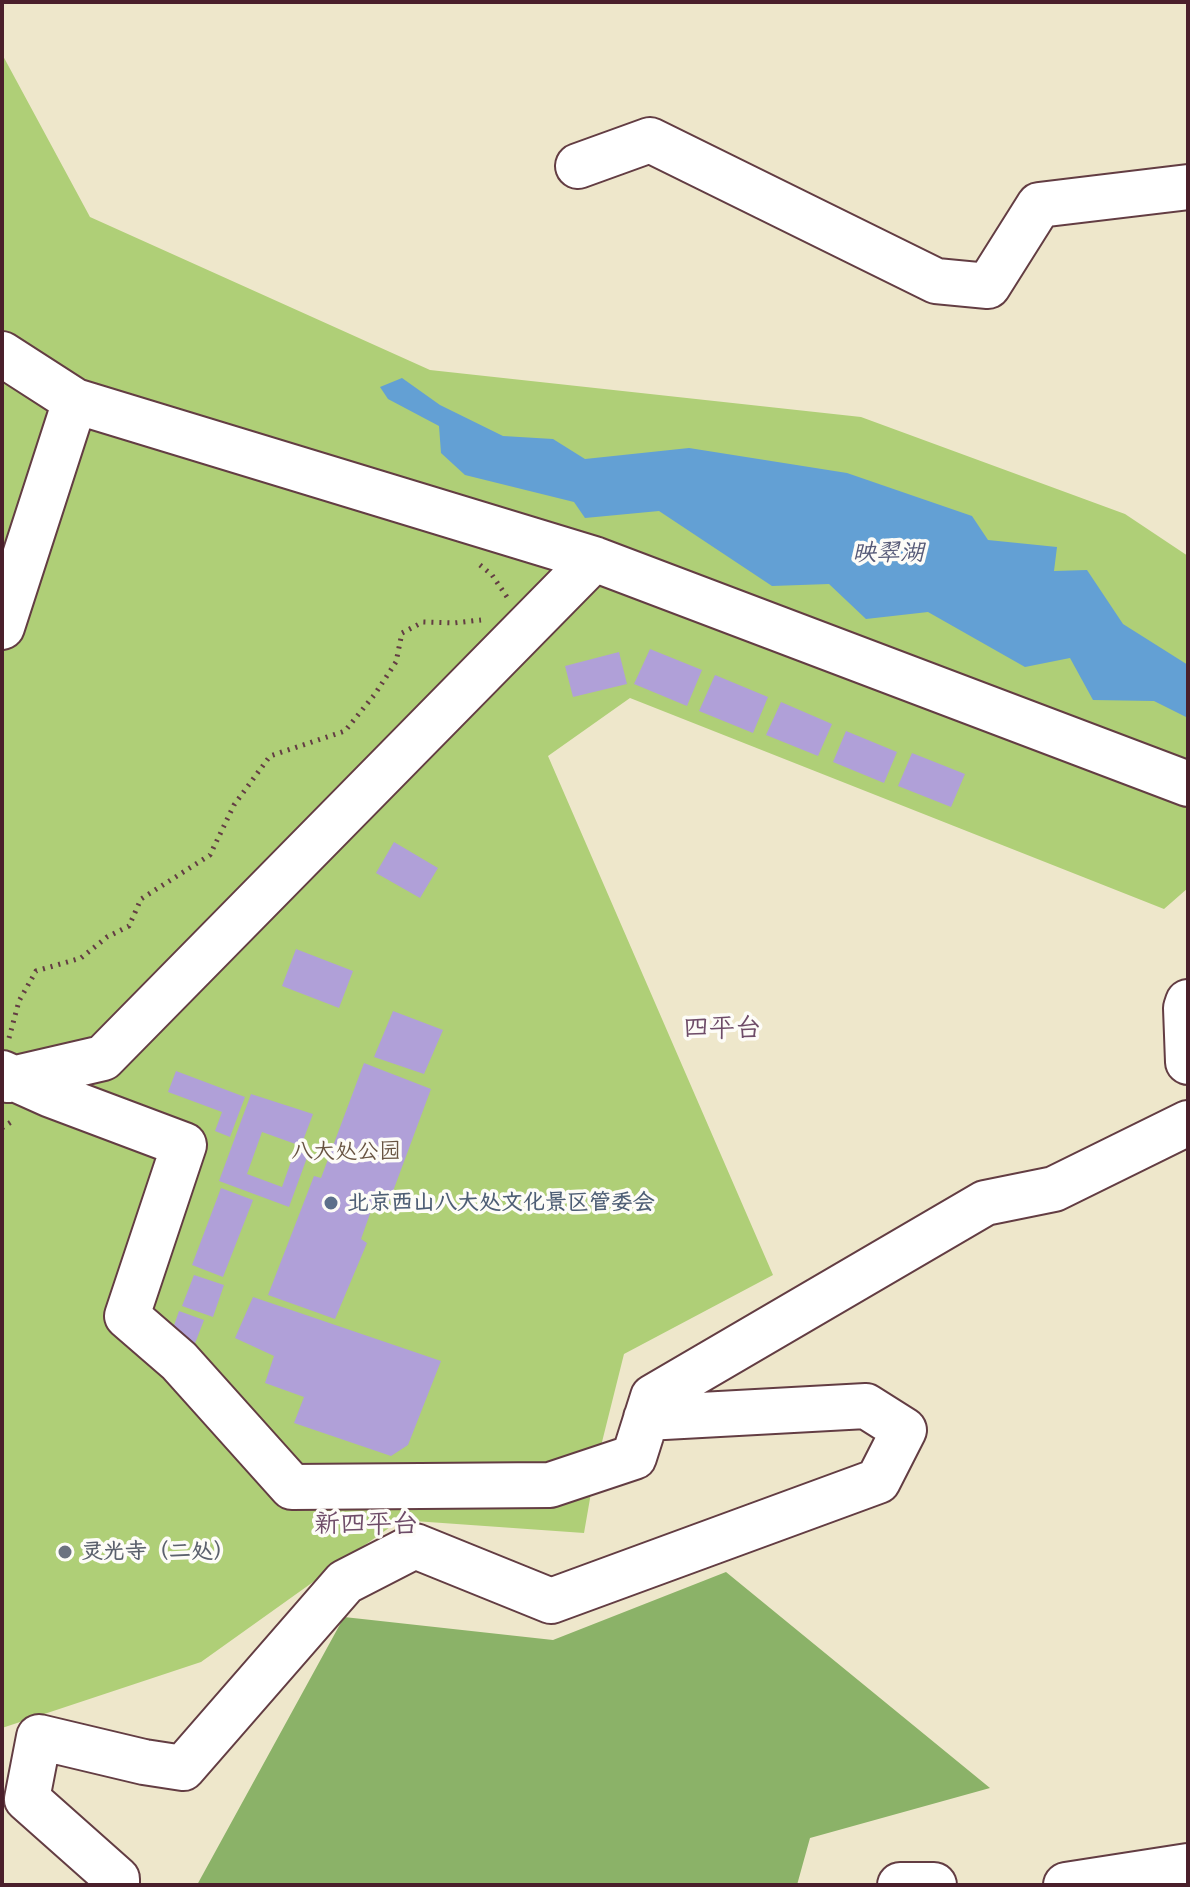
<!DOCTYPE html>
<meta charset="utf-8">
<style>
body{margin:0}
#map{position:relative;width:1190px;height:1887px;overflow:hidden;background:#eee7cb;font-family:"Playpen Sans",sans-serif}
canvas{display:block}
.frame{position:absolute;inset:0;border:4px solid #4a1f2b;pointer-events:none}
</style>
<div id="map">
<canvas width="1190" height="1887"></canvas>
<div class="frame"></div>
</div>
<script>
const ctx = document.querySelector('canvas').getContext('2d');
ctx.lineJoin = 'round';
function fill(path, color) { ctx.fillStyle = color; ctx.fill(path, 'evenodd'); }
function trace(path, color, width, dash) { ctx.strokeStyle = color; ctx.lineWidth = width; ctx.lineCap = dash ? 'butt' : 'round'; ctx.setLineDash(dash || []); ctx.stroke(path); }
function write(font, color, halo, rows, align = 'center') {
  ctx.font = font + ' "Playpen Sans","LXGW WenKai TC",sans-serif'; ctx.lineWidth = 7; ctx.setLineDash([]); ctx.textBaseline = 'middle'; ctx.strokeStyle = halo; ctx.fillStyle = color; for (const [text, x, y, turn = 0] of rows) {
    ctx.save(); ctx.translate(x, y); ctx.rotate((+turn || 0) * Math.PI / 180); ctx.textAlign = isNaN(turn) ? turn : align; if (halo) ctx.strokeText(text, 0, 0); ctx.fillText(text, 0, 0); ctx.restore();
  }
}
const green = new Path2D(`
 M2 54 90 217 430 370 861 417 1125 514 1188 556V888L1164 909 630 698 548 756 773 1275 624 1354 595 1470 584 1533 400 1520 201 1662 2 1728Z`);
const forest = new Path2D(`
 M726 1572 990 1788 810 1838 797 1885H197L344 1617 553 1640Z`);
const water = new Path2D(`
 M402 378 440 405 503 436 553 439 585 459 689 448 847 473 972 516 988 540 1057 547 1054 571 1087 570 1123 624 1188 665V718L1154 701 1093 700 1070 658 1025 667 928 612 866 619 829 584 772 586 659 511 585 518 574 502 465 475 441 453 439 426 388 399 380 387Z`);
const building = new Path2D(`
 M650 649 702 670 687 706 634 684Z
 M619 652 627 684 573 697 565 666Z
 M715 675 768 697 753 733 699 711Z
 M781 702 832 724 818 756 766 735Z
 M846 731 897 752 884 783 833 762Z
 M912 753 965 774 951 807 898 786Z
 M394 842 438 868 420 898 376 873Z
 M296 949 353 971 339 1008 282 986Z
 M393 1011 443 1030 424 1074 374 1057Z
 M364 1063 431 1089 389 1202 376 1197 361 1239 367 1243 335 1319 268 1295 314 1176 321 1178Z
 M176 1071 245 1097 230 1137 215 1131 222 1112 168 1092Z
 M251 1094 313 1114 301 1146 262 1132 247 1174 282 1187 295 1150 308 1155 289 1207 219 1181Z
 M221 1188 253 1200 223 1277 192 1265Z
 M194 1275 224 1285 213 1317 182 1306Z
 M253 1297 441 1361 408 1445 391 1456 294 1423 304 1397 265 1383 274 1356 235 1338Z
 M179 1311 204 1320 194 1346 170 1337Z`);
const path = new Path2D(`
 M480 565 492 575 507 597
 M9 1038 19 1001 36 971 81 958 107 937 129 926 141 899 210 855 234 805 270 756 345 731 375 694 396 662 402 633 423 622 454 623 481 620
 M2 1128 14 1120`);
const minor = new Path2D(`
 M578 166 650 140 936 281 988 286 1039 205 1188 187
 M2 354 75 401 594 559 1188 784
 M2 627 75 401
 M1188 1002 1186 1008 1188 1062
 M2 1073 51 1095 184 1145 127 1316 179 1361 292 1487 550 1485 634 1457 653 1397 985 1203 1054 1189 1188 1123
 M8 1080 103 1058 594 559
 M117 1885V1879L27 1799 39 1737 144 1762 183 1768 345 1582 415 1546 551 1601 878 1481 904 1430 866 1406 646 1418
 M900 1885H934
 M1066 1885 1188 1866`);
const markers = [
 [331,1203,8,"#5c6f8a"],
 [65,1552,8,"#6b7280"]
];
const parkNames = [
 ["八大处公园",346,1152]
];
const serviceNames = [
 ["北京西山八大处文化景区管委会",347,1203]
];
const worshipNames = [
 ["灵光寺（二处）",81,1552]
];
const waterNames = [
 ["映翠湖",888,553]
];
const quarterNames = [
 ["四平台",722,1029],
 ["新四平台",366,1525]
];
fill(green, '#afcf77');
fill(forest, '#8bb268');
fill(water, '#63a0d4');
fill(building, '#b0a0d8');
trace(minor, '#633d43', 48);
trace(path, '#633d43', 5, [2, 6]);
trace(minor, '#fff', 44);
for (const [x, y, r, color] of markers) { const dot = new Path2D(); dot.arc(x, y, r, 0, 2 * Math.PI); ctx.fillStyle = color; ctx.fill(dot); trace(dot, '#fdfcf7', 3); }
write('22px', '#685442', '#fdfcf7', parkNames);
write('bold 22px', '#4e5e75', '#fdfcf7', serviceNames, 'left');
write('bold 22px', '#5b616d', '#fdfcf7', worshipNames, 'left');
write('italic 24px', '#555977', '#fdfcf7', waterNames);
write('26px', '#6e4c68', '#fdfcf7', quarterNames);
</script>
